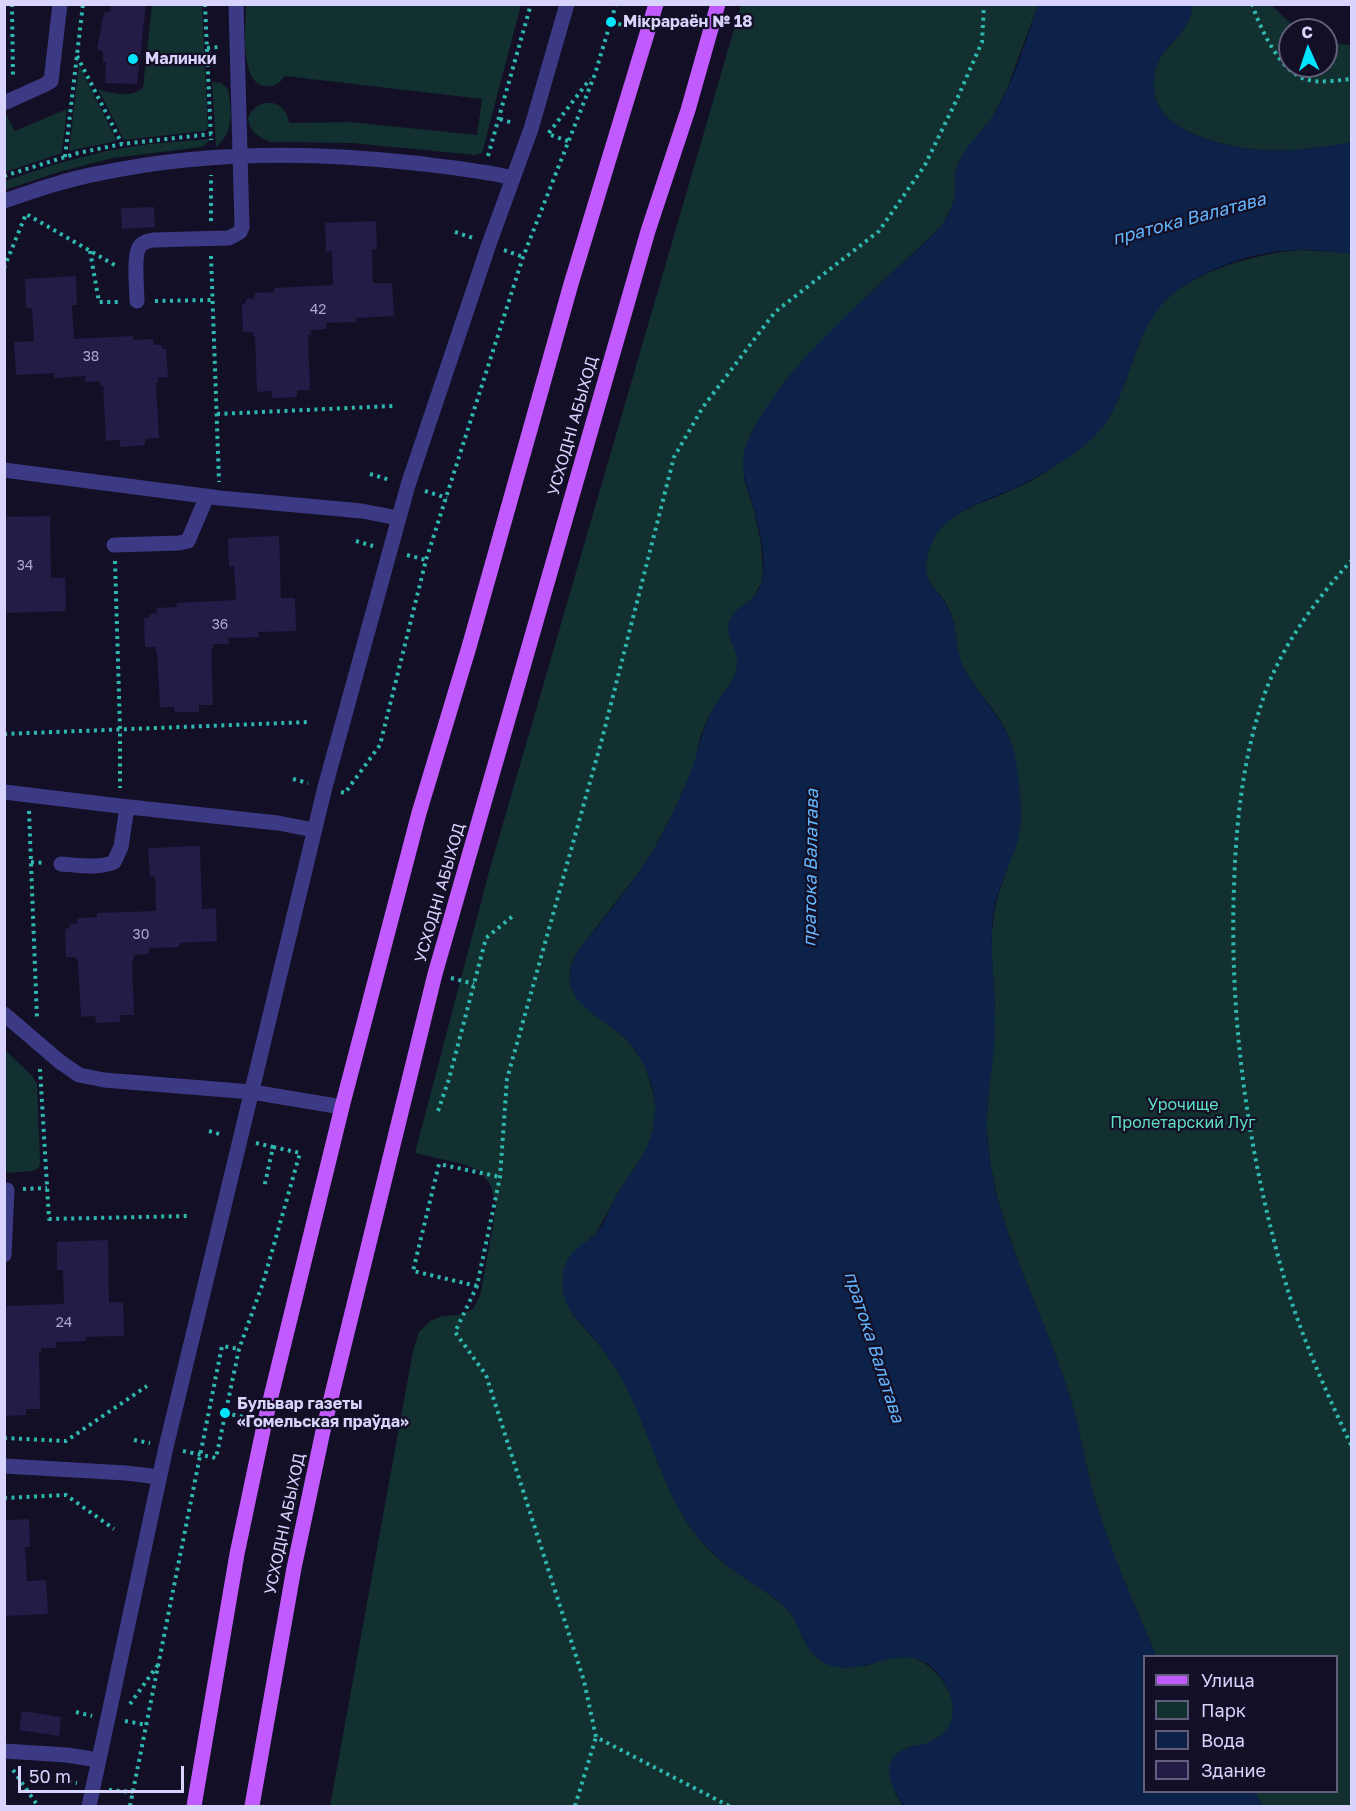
<!DOCTYPE html>
<meta charset="utf-8">
<style>
body{margin:0}
#map{position:relative;width:1356px;height:1811px;overflow:hidden;background:#130f26;font-family:"Golos Text",sans-serif}
canvas{display:block}
.frame{position:absolute;inset:0;border:6px solid #d9d4ff;pointer-events:none}
.legend{position:absolute;left:1143px;top:1655px;width:195px;height:138px;box-sizing:border-box;background:#130f26;border:2px solid #625e7d;margin:0;padding:8px 10px;list-style:none;font-size:18px;color:#d9d4ff}
.legend li{display:flex;align-items:center;gap:12px;height:30px}
.legend b{width:30px;border:2px solid #625e7d}
.north{position:absolute;left:1278px;top:18px;width:60px;height:60px;box-sizing:border-box;background:#130f26;border:2px solid #625e7d;border-radius:50%;rotate:357deg;font-size:16px;font-weight:700;line-height:24px;text-align:center;color:#d9d4ff}
.north::after{content:'';display:block;margin:auto;width:21px;height:27px;background:#00e5ff;clip-path:polygon(50% 0,100% 100%,50% 72%,0 100%)}
.scale{position:absolute;left:18px;top:1766px;width:166px;height:27px;box-sizing:border-box;border:3px solid #d9d4ff;border-top:0;padding-left:8px;font-size:18px;line-height:21px;white-space:nowrap;color:#d9d4ff;-webkit-text-stroke:4px #130f26;paint-order:stroke}
</style>
<div id="map">
<canvas width="1356" height="1811"></canvas>
<div class="frame"></div>
<ul class="legend">
<li><b style="height:8px;background:#c25bff"></b>Улица</li>
<li><b style="height:16px;background:#12302f"></b>Парк</li>
<li><b style="height:16px;background:#0c2248"></b>Вода</li>
<li><b style="height:16px;background:#241b47"></b>Здание</li>
</ul>
<div class="north">С</div>
<div class="scale">50 m</div>
</div>
<script>
const ctx = document.querySelector('canvas').getContext('2d');
ctx.lineJoin = 'round';
function fill(path, color) { ctx.fillStyle = color; ctx.fill(path, 'evenodd'); }
function trace(path, color, width, dash) { ctx.strokeStyle = color; ctx.lineWidth = width; ctx.lineCap = dash ? 'butt' : 'round'; ctx.setLineDash(dash || []); ctx.stroke(path); }
function write(font, color, halo, rows, align = 'center') {
  ctx.font = font + ' "Golos Text",sans-serif'; ctx.lineWidth = 4.5; ctx.setLineDash([]); ctx.textBaseline = 'middle'; ctx.strokeStyle = halo; ctx.fillStyle = color; for (const [text, x, y, turn = 0] of rows) {
    ctx.save(); ctx.translate(x, y); ctx.rotate((+turn || 0) * Math.PI / 180); ctx.textAlign = isNaN(turn) ? turn : align; if (halo) ctx.strokeText(text, 0, 0); ctx.fillText(text, 0, 0); ctx.restore();
  }
}
const green = new Path2D(`
 M152 5H202L208 128 205 131 124 140 98 89C113 94 129 98 143 88Z
 M246 5H521L482 153 475 155 352 143 271 142C259 138 249 131 248 118 257 96 286 98 289 123L350 122 477 135 482 99 285 76C280 83 275 87 265 86 239 83 246 24 246 5Z
 M741 5H1038L1007 89 993 116 958 163 955 178 956 194 951 208 942 226 871 292 806 357 785 381 751 433 744 479 754 510 761 543 763 571 762 581 754 597 735 613 730 620 729 635 736 650 738 659 735 676 707 720 701 735 694 765 677 805 653 851 636 876 585 942 574 958 570 971V984L586 1008 613 1028 628 1041 645 1065 653 1093 656 1108 652 1136 646 1151 618 1193 596 1234 589 1239 572 1314C591 1335 609 1355 623 1379 652 1433 662 1496 703 1543 716 1558 732 1570 749 1581 766 1593 786 1603 797 1622 799 1627 801 1634 803 1640L865 1666C877 1662 892 1655 905 1656 938 1659 972 1711 941 1736 932 1744 918 1745 906 1748L895 1793 903 1806H330L413 1351 419 1332 430 1321 442 1316 459 1315 473 1309 480 1296 493 1226 496 1204 490 1184 480 1171 466 1165 415 1153 490 868Z
 M1192 5H1271L1298 30H1290V66H1326V43L1351 45V142C1322 148 1291 152 1261 150 1231 148 1179 136 1161 110 1153 99 1153 84 1155 71 1161 45 1193 32 1192 5Z
 M79 65 117 141 69 151Z
 M212 82 221 83 228 89C232 110 234 133 216 147Z
 M67 109 62 153 5 172V113L15 131Z
 M209 139 208 142 202 147 113 158 62 171 5 190V181L56 164 106 151 149 144Z
 M1300 250 1351 253V1806H1263L1255 1792H1336V1656H1156C1135 1605 1111 1554 1095 1500 1085 1465 1080 1429 1069 1394 1042 1307 992 1225 987 1131 986 1095 994 1059 995 1023 996 987 988 950 994 914 997 894 1005 877 1011 858 1017 841 1014 818 1014 800 1014 784 1017 765 1013 750 1006 716 975 694 962 664 955 646 957 624 948 607 938 587 921 584 927 555 936 520 963 510 993 498 1013 490 1035 480 1053 467 1066 458 1082 448 1093 437 1111 420 1121 394 1129 371 1136 353 1141 334 1152 317 1178 274 1252 254 1300 250Z
 M5 1050 33 1077 37 1084 40 1161 39 1168 32 1171 5 1173Z`);
const water = new Path2D(`
 M1038 5H1192C1193 32 1161 45 1155 71 1153 84 1153 99 1161 110 1179 136 1231 148 1261 150 1291 152 1322 148 1351 142V253C1334 254 1317 249 1300 250 1259 250 1211 266 1178 290 1126 328 1136 396 1093 438 1072 457 1046 472 1021 485 985 503 939 510 928 554 920 584 938 587 948 608 957 625 955 647 963 666 978 698 1008 720 1015 755 1019 777 1024 821 1018 841 1010 866 997 888 993 915 989 949 995 984 995 1019 996 1056 986 1093 987 1131 991 1224 1042 1306 1069 1394 1081 1430 1085 1468 1096 1503 1113 1556 1135 1606 1156 1656H1144V1792H1255L1263 1806H904C892 1788 877 1761 905 1749 913 1745 919 1746 927 1743 953 1733 959 1711 947 1688 913 1619 857 1694 816 1657 801 1644 800 1623 787 1609 776 1597 762 1590 750 1582 731 1569 713 1555 698 1537 662 1492 651 1434 624 1383 615 1366 604 1351 592 1336 585 1327 576 1319 570 1310 558 1290 560 1262 578 1247 583 1242 591 1240 596 1234 606 1223 610 1206 618 1193 632 1170 650 1151 654 1123 659 1093 646 1061 626 1039 607 1020 565 1005 570 973 573 953 588 939 599 925 611 910 623 894 634 879 652 854 667 827 679 799 684 789 689 778 692 768 701 744 702 726 716 704 725 691 736 680 737 664 739 649 723 635 730 620 737 602 759 605 763 576 766 555 759 529 754 508 745 477 735 464 752 432 786 367 844 318 896 269 909 257 925 244 937 230 947 220 955 204 955 189 956 176 953 180 957 167 964 145 985 130 996 111 1015 78 1026 40 1038 5Z`);
const building = new Path2D(`
 M111 4H146L137 84 105 83 106 62H103V52L97 49 104 12H110Z
 M154 207 155 227 122 229 121 208Z
 M376 221 377 249 372 250 373 283H392L394 316 356 318V322L326 323V329L311 330V334L308 335 310 390H297V397L272 398V391L257 392 255 336H253V332H243L242 304 246 303V299L254 298V293L274 292V288L333 285 332 251 326 252 325 223Z
 M76 276 77 305H72L74 339 133 336V340L153 339 154 345H162V349H166L168 377 158 378V382L156 383 159 438 145 439V445L120 447V440L106 441 103 386H100V381L85 382V376L54 378V373L16 375 14 342 34 341 32 308H26L25 279Z
 M50 516 51 578H65L66 611 4 613V580H6L4 517Z
 M279 536 281 598H295L296 631 258 632 259 637 228 638 229 644H213V649H211L213 705H199V712H175L174 707H160L157 651H156V647H145L144 618H149V614L157 613 156 608 177 607 176 603 236 600 234 566 229 567 228 538Z
 M200 846 202 909 216 908 217 941 179 943V947L149 948V954L134 955V959L132 960 134 1015H120V1022L96 1023 95 1016 81 1017 78 961H77L76 957H66L65 929 70 928V924H77V918L97 917V913L156 911 155 876 150 877 148 848Z
 M108 1240 109 1303 123 1302 124 1336 86 1337V1341L56 1342V1348H41V1353H39L40 1409H26V1415L4 1416V1306L64 1304 63 1270H57V1242Z
 M29 1519 30 1547H25L27 1581 46 1580 48 1614 4 1616V1520Z
 M22 1711 61 1717 59 1736 19 1730Z`);
const path = new Path2D(`
 M12 4 13 79
 M205 4 211 140
 M1252 4C1260 28 1279 70 1305 79 1319 84 1337 80 1352 79
 M611 22 630 27
 M207 48 219 47
 M77 56 122 144
 M500 119 513 123
 M568 141 548 134 590 79
 M488 156 531 4
 M65 157 83 4
 M4 176 78 153 122 144 211 134
 M211 221V175
 M455 232 473 238
 M504 250 523 257
 M90 251 99 302H120
 M211 256 219 482
 M4 268 26 214 118 267
 M155 301 213 300
 M217 414 393 406
 M370 474 390 480
 M425 491 447 498
 M356 541 373 546
 M407 555 426 560
 M1352 560C1317 598 1283 644 1265 693 1243 756 1236 821 1234 887 1229 1023 1249 1161 1288 1291 1305 1345 1328 1396 1352 1447
 M115 561 120 729V788
 M4 734 309 722
 M293 779 308 783
 M341 792 345 793 380 745 426 560 523 257 595 74 616 4
 M29 811 37 1019
 M31 862 45 863
 M451 978 474 984
 M40 1069 49 1219 188 1216
 M438 1111 449 1079 486 938 513 916
 M209 1131 223 1135
 M256 1143 273 1147 264 1188
 M23 1189 47 1188
 M477 1286 413 1271 439 1164 500 1177
 M225 1413 248 1418
 M4 1438 66 1441 147 1386
 M134 1440 150 1443
 M183 1451 216 1458 239 1349 263 1283 300 1153 273 1147
 M4 1498 66 1495 114 1529
 M130 1704 157 1666
 M76 1712 92 1716
 M125 1721 147 1725
 M13 1770 38 1806
 M61 1781 77 1783
 M109 1790 133 1792
 M130 1806 222 1346 239 1349
 M575 1806 596 1737
 M729 1806 596 1737 584 1681 486 1375 455 1332 477 1286 500 1177 507 1079 602 739 674 457 703 407 775 312 879 231 925 165 957 99 982 42 984 4`);
const minor = new Path2D(`
 M4 103 44 85 51 81 60 4
 M4 201C36 190 68 179 101 173 205 151 309 151 414 163 448 167 480 170 513 178
 M137 301C137 290 133 254 140 246 143 242 148 241 153 240L229 238 240 232 242 227 236 4
 M4 470 220 498 362 511 398 518
 M114 545 179 543 188 541 207 496
 M4 792 120 806 278 823 314 830
 M61 864C78 865 98 869 114 862L121 847 127 807
 M4 1014 59 1061 79 1075 104 1080 252 1092 342 1107
 M4 1255 7 1190
 M4 1466 126 1473 159 1477
 M4 1751 67 1755 98 1760
 M89 1806 166 1447 325 787 408 485 489 244 531 129 567 4`);
const major = new Path2D(`
 M194 1806 237 1554 265 1421 342 1107 419 813 469 647 571 284 656 4
 M252 1806 294 1568 323 1431 435 974 648 231 688 110 718 4`);
const markers = [
 [611,22,6,"#00e5ff"],
 [133,59,6,"#00e5ff"],
 [225,1413,6,"#00e5ff"]
];
const numberNames = [
 ["42",318,310],
 ["38",91,357],
 ["34",25,566],
 ["36",220,625],
 ["30",141,935],
 ["24",64,1323]
];
const poiNames = [
 ["Мікрараён № 18",623,22],
 ["Малинки",145,59],
 ["Бульвар газеты",237,1404],
 ["«Гомельская праўда»",237,1422]
];
const streetNames = [
 ["УСХОДНІ АБЫХОД",573,426,-74],
 ["УСХОДНІ АБЫХОД",440,893,-74],
 ["УСХОДНІ АБЫХОД",285,1524,-78]
];
const parkNames = [
 ["Урочище",1183,1105],
 ["Пролетарский Луг",1183,1123]
];
const waterNames = [
 ["пратока Валатава",1189,219,-15],
 ["пратока Валатава",811,868,-89],
 ["пратока Валатава",874,1347,72]
];
fill(green, '#12302f');
fill(water, '#0c2248');
fill(building, '#241b47');
trace(path, '#2fb8b0', 4, [3, 4.5]);
trace(minor, '#3d3a85', 15);
trace(major, '#c25bff', 15);
for (const [x, y, r, color] of markers) { const dot = new Path2D(); dot.arc(x, y, r, 0, 2 * Math.PI); ctx.fillStyle = color; ctx.fill(dot); trace(dot, '#130f26', 2); }
write('14px', '#aca6d1', null, numberNames);
write('bold 16px', '#d9d4ff', '#130f26', poiNames, 'left');
write('16px', '#d9d4ff', '#130f26', streetNames);
write('16px', '#5fe0c0', '#130f26', parkNames);
write('italic 18px', '#62b6ff', '#130f26', waterNames);
</script>
